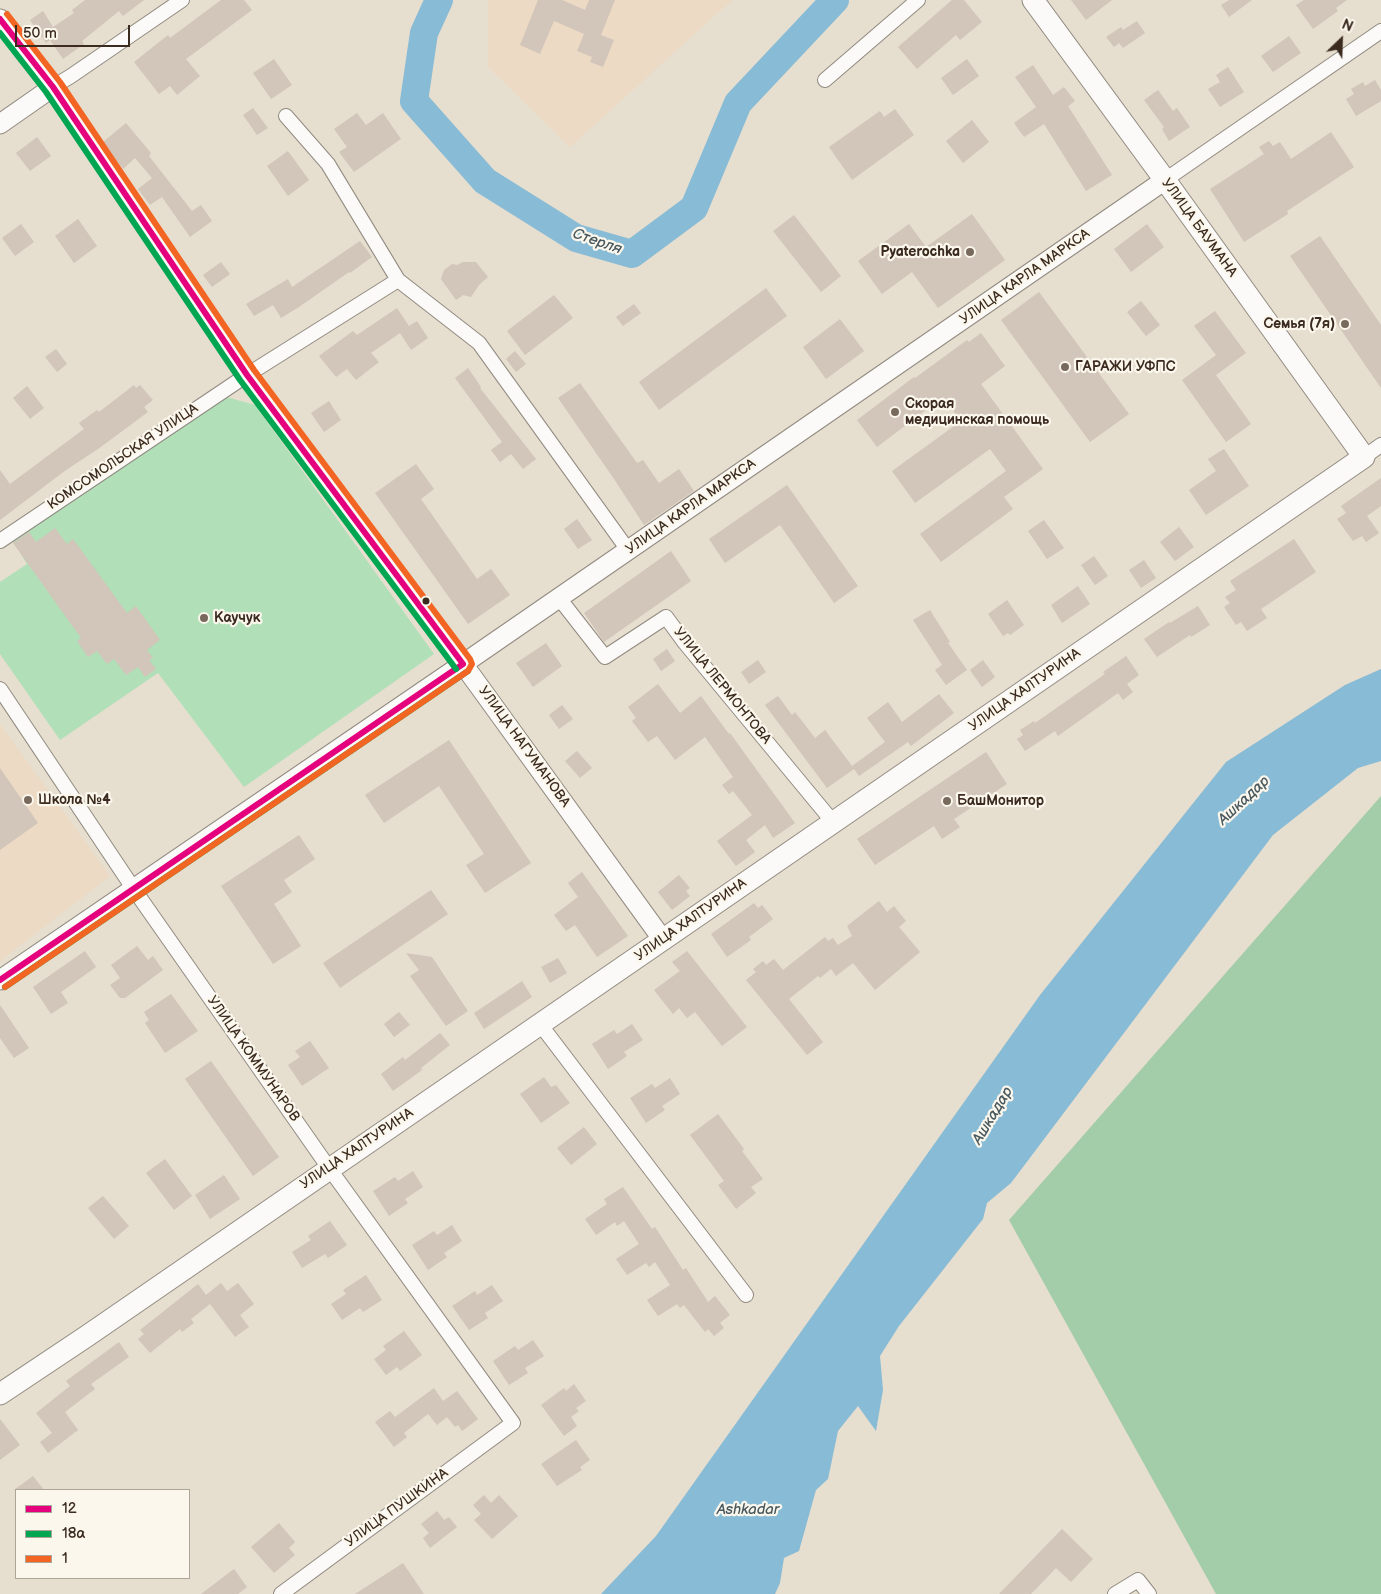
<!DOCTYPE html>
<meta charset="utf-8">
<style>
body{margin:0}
#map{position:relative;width:1381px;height:1594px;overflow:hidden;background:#e6dece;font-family:"Balsamiq Sans",sans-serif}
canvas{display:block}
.legend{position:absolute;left:15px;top:1489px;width:175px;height:90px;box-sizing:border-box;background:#fbf7ec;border:1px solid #aea59a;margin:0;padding:6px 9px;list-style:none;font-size:15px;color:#3b2a1e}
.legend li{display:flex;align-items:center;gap:10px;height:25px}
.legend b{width:25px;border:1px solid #aea59a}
.north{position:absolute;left:1316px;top:15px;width:50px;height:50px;-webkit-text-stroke:4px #fbf7ec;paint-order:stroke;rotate:24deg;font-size:14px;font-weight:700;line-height:20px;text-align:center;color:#3b2a1e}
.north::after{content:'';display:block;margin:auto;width:18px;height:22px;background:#3b2a1e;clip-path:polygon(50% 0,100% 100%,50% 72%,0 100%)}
.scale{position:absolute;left:15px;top:25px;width:115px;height:22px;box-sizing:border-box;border:2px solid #3b2a1e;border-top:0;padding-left:6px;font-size:15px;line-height:18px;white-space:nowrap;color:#3b2a1e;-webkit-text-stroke:4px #fbf7ec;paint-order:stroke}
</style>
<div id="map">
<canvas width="1381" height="1594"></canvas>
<ul class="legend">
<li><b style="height:6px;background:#e5007d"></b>12</li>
<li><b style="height:6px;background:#00a651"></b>18а</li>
<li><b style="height:6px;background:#f26522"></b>1</li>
</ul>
<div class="north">N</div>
<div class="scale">50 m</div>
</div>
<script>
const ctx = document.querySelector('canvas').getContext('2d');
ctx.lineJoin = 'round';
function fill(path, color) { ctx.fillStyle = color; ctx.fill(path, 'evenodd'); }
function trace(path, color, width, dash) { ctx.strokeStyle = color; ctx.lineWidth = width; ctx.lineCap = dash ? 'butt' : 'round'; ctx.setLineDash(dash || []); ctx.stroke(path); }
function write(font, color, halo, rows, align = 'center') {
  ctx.font = font + ' "Balsamiq Sans",sans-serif'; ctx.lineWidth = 4.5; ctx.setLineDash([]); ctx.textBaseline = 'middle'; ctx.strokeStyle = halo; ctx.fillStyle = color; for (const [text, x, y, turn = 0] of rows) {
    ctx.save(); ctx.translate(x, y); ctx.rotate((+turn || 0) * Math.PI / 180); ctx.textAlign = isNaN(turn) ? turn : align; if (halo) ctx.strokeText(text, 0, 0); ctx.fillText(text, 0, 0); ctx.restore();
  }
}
const built = new Path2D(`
 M488 0H732L570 147 488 67Z
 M0 724 110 876 0 961Z`);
const green = new Path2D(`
 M223 396 255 405 434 654 244 787 158 673 60 740 0 654V582L27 564 12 540Z`);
const forest = new Path2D(`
 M1381 796V1594H1216L1009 1220Z`);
const water = new Path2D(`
 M1381 669V761L1358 768 1273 835 1011 1183 987 1203 983 1219 899 1326 880 1356 883 1390 876 1431 858 1406 838 1431 828 1479 816 1490 799 1551 784 1558 780 1583 775 1594H601L656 1536 1040 995 1226 762 1345 685Z`);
const river = new Path2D(`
 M439 0 424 33 414 101 485 181 576 238 632 254 694 208 738 103 835 0`);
const building = new Path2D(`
 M85 0H144L123 16 119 11 82 41 84 44 63 59 50 40 46 43 30 20 43 11 53 27 74 13 72 10Z
 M221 0H244L252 10 186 59 200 76 177 95 170 86 159 94 134 62 168 35 170 38Z
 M538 0H562L585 10 589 0H615L601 35 614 40 603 67 590 62 592 57 577 51 584 34 554 21 540 54 520 45Z
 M952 0H964L982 22 960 40 956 35 917 69 898 47Z
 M1071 0H1112L1086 20Z
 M1229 0H1252L1229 17 1221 5Z
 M1304 0H1347L1336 8 1338 11 1313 29 1296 5Z
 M1137 21 1145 33 1123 48 1119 43 1114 47 1106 37 1121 27 1123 30Z
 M1289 36 1301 53 1273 72 1261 56Z
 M274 59 292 85 271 99 253 73Z
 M967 59 979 76 953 95 941 78Z
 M1033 65 1053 95 1064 87 1075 101 1068 106 1112 175 1086 191 1044 124 1024 137 1014 123 1036 107 1015 77Z
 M1228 67 1244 92 1220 107 1208 89 1220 82 1216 75Z
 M1375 80 1381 90V101L1356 116 1346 99 1354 94 1351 89 1363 82 1365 86Z
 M1158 90 1173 111 1177 108 1190 127 1169 141 1162 129 1164 127 1144 100Z
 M253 108 268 128 257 135 243 115Z
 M895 109 914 135 852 180 829 147 880 111 884 117Z
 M357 113 366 125 383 113 401 139 354 172 339 152 347 147 334 129Z
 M972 120 989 142 963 163 946 141Z
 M126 123 151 153 149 156 192 211 201 205 212 221 190 237 162 197 150 205 138 189 152 178 135 158 123 169 103 142Z
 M1331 132 1354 167 1287 211 1288 214 1244 242 1210 189 1264 154 1259 147 1269 141 1273 146 1280 142 1291 159Z
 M37 137 51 156 30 171 16 153Z
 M288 151 309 180 288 196 267 166Z
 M972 214 1005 260 938 308 912 272 882 294 858 261 909 224 926 247Z
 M794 215 841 276 821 292 773 231Z
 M78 219 97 246 74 263 55 236Z
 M21 224 34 242 15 256 2 238Z
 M1147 224 1164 247 1131 272 1114 249Z
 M1320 236 1381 325V388L1290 256Z
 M360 241 372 257 350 273 349 272 299 307 281 318 273 305 254 316 246 304 288 279 292 287Z
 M221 262 230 274 212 287 203 275Z
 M463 262H476L488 277 479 285 471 297 463 295 456 300 441 279 444 270 452 264 457 265Z
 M766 288 787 316 659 410 639 382Z
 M1039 292 1129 414 1090 442 1001 320Z
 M554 295 573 318 525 355 507 331Z
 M1141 301 1160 325 1146 336 1127 312Z
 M634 304 641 313 623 326 616 317Z
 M397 308 409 326 417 321 428 338 411 350 400 333 371 353 379 362 356 380 347 369 336 377 319 356 353 331 357 335Z
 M1215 311 1246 353 1216 375 1251 424 1226 442 1182 380 1216 355 1194 326Z
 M840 319 864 351 826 379 803 347Z
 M981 333 1005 366 981 384 1043 469 1004 497 1013 509 941 562 920 534 1006 471 990 449 915 503 892 471 961 421 943 397 877 447 857 420 914 377 915 378 967 340 969 342Z
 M56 349 67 364 57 372 45 357Z
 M515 351 526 364 516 372 506 359Z
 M468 368 481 387 480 388 536 459 523 469 511 454 500 462 491 450 502 442 455 378Z
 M580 383 637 463 643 460 659 483 679 469 694 491 644 525 614 479 558 398Z
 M134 385 136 388 140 385 153 400 144 407 148 412 98 449 66 470 0 520V470L10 484 84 429 79 423 97 410 99 412Z
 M27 386 44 408 30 419 13 398Z
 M329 401 341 420 324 432 311 413Z
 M1224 449 1249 486 1206 515 1189 490 1216 471 1208 459Z
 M416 464 434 489 421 499 477 579 491 569 510 595 468 624 375 493Z
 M1381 478V506L1367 516 1379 533 1366 542 1362 536 1353 541 1337 519 1346 513 1341 506Z
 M787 485 858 586 834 603 780 525 725 563 709 539Z
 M577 519 592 540 578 549 564 529Z
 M1044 520 1064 548 1047 559 1028 531Z
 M1179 527 1194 547 1175 561 1160 542Z
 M55 528 67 544 73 539 127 613 136 606 160 640 147 650 153 658 149 660 156 669 145 677 138 667 126 675 114 659 107 664 97 651 88 657 77 641 81 638 13 543 29 532 36 542Z
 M1294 539 1316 572 1261 609 1267 618 1247 631 1241 622 1236 625 1224 607 1230 603 1225 597 1236 590 1230 581Z
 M671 551 691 581 604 642 584 613Z
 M1094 556 1108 576 1095 585 1081 565Z
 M1144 560 1156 578 1141 588 1129 570Z
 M1078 586 1090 604 1062 623 1051 605Z
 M1007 600 1024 625 1010 635 1008 633 1003 636 988 614Z
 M1198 606 1210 625 1191 637 1190 635 1157 657 1144 639 1169 622 1170 623Z
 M930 610 950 642 948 643 967 670 946 685 935 670 942 665 913 620Z
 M546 643 562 666 533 687 516 663Z
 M667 649 675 661 661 671 653 659Z
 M1126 656 1139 675 1127 684 1133 692 1123 700 1118 693 1058 736 1055 731 1025 751 1017 739 1023 735 1020 730 1034 721 1035 723 1105 674 1103 672Z
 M758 660 766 672 749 684 741 672Z
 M983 660 995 677 982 687 970 670Z
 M658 684 680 713 701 696 729 734 730 733 795 823 773 838 765 825 746 840 755 852 736 866 717 841 752 815 733 791 729 794 722 785 733 777 705 737 675 760 657 736 648 742 632 721 636 718 628 707Z
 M939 694 954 713 911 746 908 742 859 776 854 769 827 788 765 705 778 696 792 715 795 712 815 738 825 730 852 766 885 742 867 718 888 702 902 722Z
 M562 705 573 719 559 729 549 715Z
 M449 740 531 863 485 893 466 865 484 854 439 786 384 823 365 795Z
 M577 751 592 768 580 778 565 761Z
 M986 752 1007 784 954 819 960 827 942 839 934 826 875 865 857 839Z
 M0 768 38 823 0 850Z
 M299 835 315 859 284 880 292 892 274 904 301 946 273 964 221 886Z
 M582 872 628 936 597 957 575 925 566 931 554 915 578 897 568 883Z
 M679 875 690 888 686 891 690 896 672 910 658 892Z
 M431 890 448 914 340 988 323 963Z
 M879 901 887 912 894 906 906 921 899 927 920 952 875 990 853 963 836 976 831 969 820 978 818 976 789 999 823 1042 807 1055 746 980 756 972 753 969 763 961 766 965 774 959 783 970 825 937 828 941 833 938 838 945 852 936 847 926Z
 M754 903 758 908 762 905 773 919 749 937 751 940 727 957 711 934Z
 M137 946 148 960 153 956 163 970 125 998H120L110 985 120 978 111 965Z
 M85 951 96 967 61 992 68 1003 51 1014 33 987Z
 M687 951 747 1027 722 1046 695 1012 687 1018 679 1008 673 1014 654 990 680 971 672 962Z
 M406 953 432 957 468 1011 446 1026 410 976 419 970Z
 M558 958 567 973 550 983 541 967Z
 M522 981 532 997 484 1029 474 1013Z
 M171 994 198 1031 165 1053 145 1023 149 1020 144 1012Z
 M0 1005 29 1048 14 1058 0 1038Z
 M399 1012 410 1025 394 1037 384 1024Z
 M632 1024 643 1040 624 1052 627 1056 608 1069 592 1044 614 1030 617 1034Z
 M440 1033 450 1045 421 1068 422 1070 393 1091 381 1074 403 1057 405 1060Z
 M310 1041 329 1068 302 1086 288 1065 300 1057 295 1051Z
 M211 1061 279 1157 253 1176 185 1079Z
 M544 1077 551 1087 556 1085 570 1103 541 1123 520 1094Z
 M670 1078 680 1094 662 1106 665 1110 646 1123 630 1098 652 1084 655 1088Z
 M718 1114 744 1149 742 1151 763 1179 751 1187 756 1193 736 1209 718 1185 724 1181 690 1135Z
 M584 1127 597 1144 571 1165 557 1148Z
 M165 1159 192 1196 174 1210 146 1173Z
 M413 1171 423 1187 405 1199 408 1203 389 1216 373 1191 395 1177 398 1181Z
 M224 1175 240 1199 210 1219 195 1195Z
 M623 1187 652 1229 655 1227 683 1270 686 1268 708 1302 715 1296 730 1315 720 1323 724 1328 714 1336 708 1329 705 1332 684 1305 680 1308 677 1304 658 1316 647 1300 670 1285 655 1262 649 1267 646 1263 627 1275 616 1259 639 1244 624 1221 617 1226 615 1222 596 1235 585 1219 607 1204 604 1199Z
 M103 1196 129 1226 114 1239 88 1208Z
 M330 1221 347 1245 328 1258 325 1254 302 1268 292 1252 311 1240 308 1236Z
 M452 1225 462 1241 444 1253 447 1257 428 1270 412 1245 434 1231 437 1235Z
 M366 1275 382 1300 363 1312 360 1308 342 1320 331 1304 346 1294 343 1290Z
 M221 1283 227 1291 238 1283 254 1304 240 1315 249 1327 235 1337 210 1304 191 1319 194 1323 182 1332 180 1329 150 1353 138 1339 144 1334 140 1330 198 1284 206 1295Z
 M492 1285 503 1301 485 1313 488 1318 469 1330 452 1306 475 1291 477 1295Z
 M404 1331 422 1355 400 1371 397 1367 386 1375 374 1359 386 1350 383 1346Z
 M533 1340 544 1356 525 1368 528 1373 509 1385 493 1361 515 1346 518 1350Z
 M119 1342 129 1357 91 1384 95 1389 65 1412 78 1430 48 1453 40 1442 52 1433 36 1413 70 1386 66 1381Z
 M574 1384 586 1401 576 1408 579 1411 571 1417 577 1426 564 1436 541 1405 564 1388 566 1391Z
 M434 1388 443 1401 457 1391 478 1419 462 1431 458 1425 455 1427 447 1417 437 1425 428 1414 404 1433 407 1437 394 1447 375 1422 390 1411 395 1417Z
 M0 1419 20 1445 0 1460Z
 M576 1440 590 1460 580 1467 582 1470 557 1486 541 1464Z
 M33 1476 44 1490H14Z
 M484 1495 491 1503 499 1495 518 1516 492 1539 474 1520 481 1514 473 1505Z
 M437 1511 444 1520 449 1517 457 1527 430 1548 423 1538 429 1533 421 1524Z
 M279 1523 295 1542 289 1548 295 1555 274 1573 251 1547Z
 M1062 1529 1093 1559 1071 1582 1056 1568 1031 1594H999Z
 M403 1563 424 1594H355Z
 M234 1569 247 1587 238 1594H201Z`);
const street = new Path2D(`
 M825 80 918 0
 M53 87 71 76 182 0
 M286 116 328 164 398 280
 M1165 180 1381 31
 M1364 457 1381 445
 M0 541 247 375 398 280 479 343 628 550
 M559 598 605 657 666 617 685 643 833 822
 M0 689 133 888 329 1168 513 1423 281 1594
 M540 1024 746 1295
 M1115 1594 1138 1580 1149 1594`);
const secondary = new Path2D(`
 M0 19 53 87 247 375 463 664 663 940
 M0 124 53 87
 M0 980 463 664 1165 180`);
const primary = new Path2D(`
 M0 1394 87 1336 1364 457 1165 180 1033 0`);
const bus1 = new Path2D(`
 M0 19 53 87 247 375 463 664
 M0 980 463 664`);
const bus2 = new Path2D(`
 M0 33 46 92 240 380 456 669
 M5 987 468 671`);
const bus3 = new Path2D(`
 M5 987 468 671 472 664 470 659 254 370 60 82 7 14`);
const markers = [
 [970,252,5,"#77695c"],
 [1345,324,5,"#77695c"],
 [1065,367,5,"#77695c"],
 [895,412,5,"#77695c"],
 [426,601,4.5,"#3b2a1e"],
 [204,618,5,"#77695c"],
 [28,800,5,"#77695c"],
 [947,801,5,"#77695c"]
];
const streetNames = [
 ["УЛИЦА БАУМАНА",1199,228,54],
 ["УЛИЦА КАРЛА МАРКСА",1025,277,-35],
 ["КОМСОМОЛЬСКАЯ УЛИЦА",123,457,-34],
 ["УЛИЦА КАРЛА МАРКСА",691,507,-35],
 ["УЛИЦА ЛЕРМОНТОВА",722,686,51],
 ["УЛИЦА ХАЛТУРИНА",1025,690,-35],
 ["УЛИЦА НАГУМАНОВА",524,747,54],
 ["УЛИЦА ХАЛТУРИНА",691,920,-35],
 ["УЛИЦА КОММУНАРОВ",253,1059,55],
 ["УЛИЦА ХАЛТУРИНА",357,1149,-34],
 ["УЛИЦА ПУШКИНА",397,1508,-36]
];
const poiNames = [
 ["Pyaterochka",960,252,"right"],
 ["Семья (7я)",1335,324,"right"],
 ["ГАРАЖИ УФПС",1075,367],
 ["Скорая",905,404],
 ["медицинская помощь",905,420],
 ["Каучук",214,618],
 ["Школа №4",38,800],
 ["БашМонитор",957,801]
];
const waterNames = [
 ["Стерля",597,242,19],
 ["Ашкадар",1244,801,-43],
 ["Ашкадар",993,1116,-59],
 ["Ashkadar",748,1510]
];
fill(built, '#ecdac4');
fill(green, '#b1dfb8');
fill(forest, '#a3cca9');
fill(water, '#88bbd6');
trace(river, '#88bbd6', 28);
fill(building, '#d2c5b9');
trace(street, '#918a80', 16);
trace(secondary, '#918a80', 21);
trace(primary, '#918a80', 23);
trace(street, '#fbfaf8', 14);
trace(secondary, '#fbfaf8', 19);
trace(primary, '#fbfaf8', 21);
trace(bus1, '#e5007d', 6);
trace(bus2, '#00a651', 6);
trace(bus3, '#f26522', 6);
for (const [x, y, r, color] of markers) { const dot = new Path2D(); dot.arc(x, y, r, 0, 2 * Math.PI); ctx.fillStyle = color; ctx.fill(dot); trace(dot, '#fbf7ec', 2); }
write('14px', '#3b2a1e', '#fbf7ec', streetNames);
write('bold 14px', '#3b2a1e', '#fbf7ec', poiNames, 'left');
write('italic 15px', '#48585f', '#fbf7ec', waterNames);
</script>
